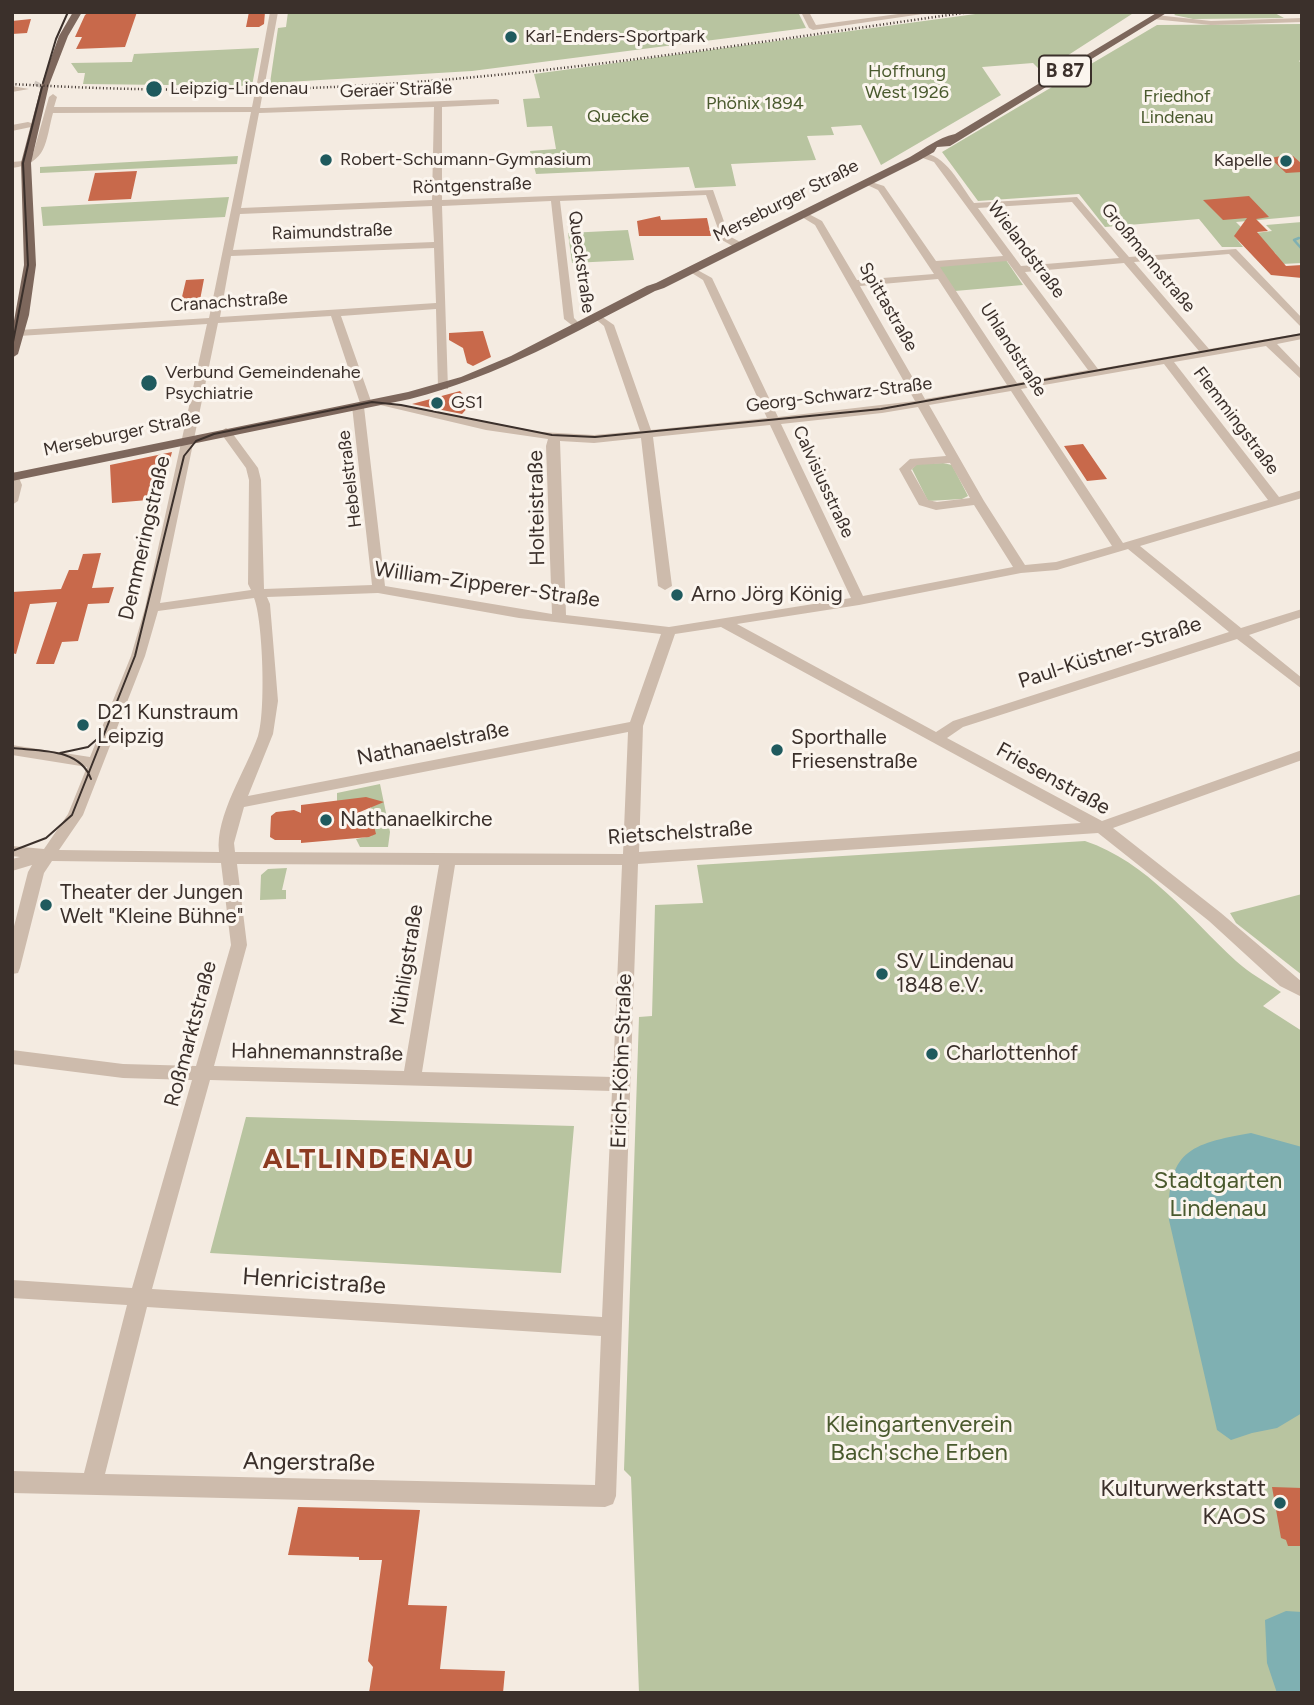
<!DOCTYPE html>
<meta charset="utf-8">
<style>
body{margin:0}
#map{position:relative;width:1314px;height:1705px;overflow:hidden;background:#f4ebe1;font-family:Figtree,sans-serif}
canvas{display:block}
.frame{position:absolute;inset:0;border:14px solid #3b302b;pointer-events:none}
</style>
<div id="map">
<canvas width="1314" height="1705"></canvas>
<div class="frame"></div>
</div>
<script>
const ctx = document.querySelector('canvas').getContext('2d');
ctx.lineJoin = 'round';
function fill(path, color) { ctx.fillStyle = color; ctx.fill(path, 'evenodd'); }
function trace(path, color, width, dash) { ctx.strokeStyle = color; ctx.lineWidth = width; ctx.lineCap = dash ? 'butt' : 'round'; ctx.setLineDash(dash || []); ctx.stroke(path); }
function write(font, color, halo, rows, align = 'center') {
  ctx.font = font + ' Figtree,sans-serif'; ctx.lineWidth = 6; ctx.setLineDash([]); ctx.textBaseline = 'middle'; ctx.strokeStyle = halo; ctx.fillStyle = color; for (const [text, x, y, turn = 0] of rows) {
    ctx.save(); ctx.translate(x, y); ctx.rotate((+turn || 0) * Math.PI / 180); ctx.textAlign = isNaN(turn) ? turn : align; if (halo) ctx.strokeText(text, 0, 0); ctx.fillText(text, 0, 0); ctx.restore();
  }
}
const green = new Path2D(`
 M288 12H798L806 28 472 71 270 83 278 28 286 27Z
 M990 12H1135L1042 72 1033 63 982 67 1001 95 881 165 861 125 831 127 834 135 807 136 816 160 731 164 736 186 695 188 689 167 536 174 530 151 556 149 552 126 527 127 523 99 540 98 534 74Z
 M1178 12H1273L1284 18 1193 19 1174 15Z
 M1302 24V59L1299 61 1302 64V216L1236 222 1241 227 1235 237 1243 247H1222L1199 219 1105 227 1079 194 978 201 942 152 1157 25Z
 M259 48 252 86 83 84 85 73H78L71 63 132 62 134 54Z
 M238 156 237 164 40 173V167Z
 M229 197 225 217 43 226 41 207Z
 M1302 222V263L1282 264 1275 253 1266 248 1255 233 1272 231 1266 225Z
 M628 230 634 260 572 263 568 233Z
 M1006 260 1023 285 955 291 938 266Z
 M943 463 952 465 968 496 962 499 928 501 912 469 917 464Z
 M380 784 390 832 388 847H360L356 839 372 836 371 827 378 820 375 819 377 811 368 809 371 808 370 798 337 802V793Z
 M1085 841C1148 862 1189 918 1236 961 1249 973 1266 982 1281 992L1263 1006 1302 1031V1693H639L631 1477 624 1470 639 1017 652 1016 655 905 703 903 697 865Z
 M287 868 282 890H286V899L260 900 261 875 268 869Z
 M1302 894V975L1236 923 1230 913Z
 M246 1117 574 1126 561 1273 210 1253Z`);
const water = new Path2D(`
 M1251 1133 1302 1147V1413L1277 1428 1252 1433 1231 1440 1217 1430 1169 1220C1167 1151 1189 1144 1251 1133Z
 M1286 1611 1302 1612V1693H1277L1267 1663 1265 1620Z`);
const stream = new Path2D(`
 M1299 238 1294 240 1301 248`);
const building = new Path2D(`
 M89 12H137L125 47 76 49 82 37H75L85 15Z
 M249 12H265L264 24 259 27H246Z
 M31 19 27 33 12 34V21Z
 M1287 155 1293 156 1302 164V172L1286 173 1270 158Z
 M137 171 131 199 88 201 95 173Z
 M1249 196 1269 217 1256 219 1268 231 1257 232 1286 266 1302 265V278L1271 275 1234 236 1247 218 1223 220 1203 200Z
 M660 216 661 220 707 218 711 236H639L637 221Z
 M204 279 200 300 181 301 186 280Z
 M483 331 491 357 473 366 467 363 463 348 449 340V333Z
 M460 391 471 404 462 414 412 404Z
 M1083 444 1107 479 1087 481 1064 446Z
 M172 452 160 499 112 503 110 465Z
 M101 553 92 588 114 587 109 603 88 604 78 641 62 642 54 664H36L57 602 30 604 16 654 12 653V592L61 589 69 570H78L83 554Z
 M366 797 384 802 355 814 378 820 374 826 376 834 369 837 301 843V840H275L270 837 271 816 276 812 294 810 301 813V805Z
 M1272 1487 1302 1488V1546H1288L1286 1540 1281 1538Z
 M298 1507 420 1510 408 1605 447 1606 440 1669 505 1671 503 1693H369L373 1667 368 1661 382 1560H359V1557L288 1555Z`);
const majorTunnel = new Path2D(`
 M38 87 40 83`);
const minor = new Path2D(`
 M270 12H278L265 83 261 86 257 83Z
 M801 12H809L816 25 913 12H936L813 30 809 28Z
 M1156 15 1211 21 1302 18V22L1211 25 1153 19Z
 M12 86 29 89 12 92Z
 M53 94 57 97 54 107H252L254 97 258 94 262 97 260 108H264L496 99 499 100V104L442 107V200L713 190 729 236 744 244V248H736L722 240 706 195 560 201 574 318 583 327 578 330 564 319 551 201 442 206 448 389 438 387 436 309 341 316 372 404 364 407 385 586 552 614 546 446 548 439 486 430 376 404V400L540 432 594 435 640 431 604 326 593 317 598 314 614 325 651 430 767 418 703 280 687 270 692 267 712 278 778 417 915 401 815 225 797 214 805 212 822 221 857 280 934 274 878 190 865 184V180L884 186 936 261 1003 256 934 162 920 157V153C945 152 960 185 974 203L1077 197 1129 257 1236 249 1302 318V328L1229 254 1134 262 1209 349 1302 333V339L1277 344 1302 370V380L1266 346 1174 362 1279 497 1302 490V498L1140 546 1241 628 1302 609V617L1249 635 1302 678V689L1237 639 963 727 947 738 1102 821 1302 750V760L1113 828 1221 913 1302 982V997L1280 986 1209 921 1098 833 638 864 616 1496 613 1504 605 1507 12 1493V1471L84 1473 127 1305 12 1298V1280L132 1288 192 1080 123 1078 12 1064V1050L123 1064 196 1066 231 945 221 863 52 861 44 873 20 968 18 973 12 974V934L28 872 32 865 12 871V859L20 857 12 856V846L44 849 68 814 87 767 12 755V745L90 757 131 656 145 608 207 324 19 336 14 333 19 330 209 318 251 112 53 113C45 142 48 163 12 168V162L23 161 33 154 49 97ZM434 107 432 200 241 208 259 113ZM1072 202 1119 258 1021 266 978 208ZM432 206 434 242 233 250 240 214ZM434 248 436 303 220 317 231 256ZM1007 261 1088 370 1017 383 940 267ZM1124 263 1199 351 1098 369 1025 272ZM938 279 1007 385 925 399 860 286ZM331 316 360 403 352 406 372 585 264 589 261 480 258 468 230 430 226 428 220 432 246 468 249 480 248 584 251 590 160 603 218 323ZM1164 364 1268 500 1123 543 1021 389ZM1011 391 1112 546 1056 562 1025 565 984 501 929 405ZM918 407 946 456 910 459 899 469 919 505 936 510 974 505 1013 567 863 596 781 424 882 413ZM770 425 851 598 669 627 566 615 560 441 594 443 641 438 658 586 665 590 672 586 653 437ZM950 463 970 498 937 502 928 500 911 470 917 465ZM1128 549 1229 632 953 721 936 732 737 624 859 605 1021 573 1057 570ZM378 593 519 618 661 634 630 722 248 796 273 734 278 701 270 604 267 597ZM254 598C263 620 266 713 258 736 246 770 215 816 219 852L59 850 83 815 145 656 158 611ZM721 627 1081 823 639 852 643 726 675 634ZM628 732 623 854 235 852 234 843 244 807ZM237 864 439 865 404 1071 214 1066 247 945ZM455 865H622L613 1077 422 1072ZM210 1080 612 1091 602 1317 152 1289ZM147 1307 601 1336 595 1485 105 1474Z
 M28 122 31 123V127L12 131V125Z
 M13 472 17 473 22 485 18 501 12 505Z`);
const major = new Path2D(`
 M73 12H82L68 36 49 85 31 163 36 265 29 315 18 354 12 358V332L24 265 21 163 42 83 59 36Z
 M1158 12H1168L950 146 937 147 934 152 918 161 664 288 655 291C573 333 500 376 410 399L12 481V473L408 392 461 377 511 356 647 286 656 283 910 157C926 148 937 138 955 134Z`);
const tram = new Path2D(`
 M43 83 56 39 68 12
 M12 347 28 265 23 163 42 87
 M12 748C40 751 80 748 91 779
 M60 753 88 747 103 734
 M12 851 46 838 72 815 135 656 184 456 196 441 214 434 372 402 401 405 552 435 595 437 881 409 1302 334`);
const rail = new Path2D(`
 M12 84C132 91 252 92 371 85 572 73 771 40 970 12`);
const markers = [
 [511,37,7,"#1f5a5e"],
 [154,89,9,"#1f5a5e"],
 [326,160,7,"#1f5a5e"],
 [1286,161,7,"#1f5a5e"],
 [149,383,9,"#1f5a5e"],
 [437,403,7,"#1f5a5e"],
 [677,595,7,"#1f5a5e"],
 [83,725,7,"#1f5a5e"],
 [777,750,7,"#1f5a5e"],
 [326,820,7,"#1f5a5e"],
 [46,905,7,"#1f5a5e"],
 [882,974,7,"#1f5a5e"],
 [932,1054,7,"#1f5a5e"],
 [1280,1503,7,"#1f5a5e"]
];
const farPoinames = [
 ["Karl-Enders-Sportpark",525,37],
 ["Leipzig-Lindenau",170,89],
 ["Robert-Schumann-Gymnasium",340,160],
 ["Kapelle",1272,161,"right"],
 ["Verbund Gemeindenahe",165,373],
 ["Psychiatrie",165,394],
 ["GS1",451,403]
];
const farParknames = [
 ["Hoffnung",907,72],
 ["West 1926",907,93],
 ["Friedhof",1177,97],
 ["Lindenau",1177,118],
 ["Phönix 1894",755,104],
 ["Quecke",618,117]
];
const farStreetnames = [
 ["Geraer Straße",396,90,-2],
 ["Röntgenstraße",472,186,-2],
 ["Merseburger Straße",786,201,-27],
 ["Raimundstraße",332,232,-2],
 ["Wielandstraße",1026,250,53],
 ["Großmannstraße",1148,258,50],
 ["Queckstraße",581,262,82],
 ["Cranachstraße",229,302,-4],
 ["Spittastraße",888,307,60],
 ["Uhlandstraße",1013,350,57],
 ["Georg-Schwarz-Straße",839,395,-7],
 ["Flemmingstraße",1236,421,53],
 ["Merseburger Straße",122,434,-12],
 ["Hebelstraße",350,479,-97],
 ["Calvisiusstraße",823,482,65]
];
const shields = [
 [1065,71,52]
];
const shieldNames = [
 ["B 87",1065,71]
];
const streetNames = [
 ["Holteistraße",537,508,-91],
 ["Demmeringstraße",145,538,-77],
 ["William-Zipperer-Straße",487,585,8],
 ["Paul-Küstner-Straße",1110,653,-18],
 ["Nathanaelstraße",433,744,-11],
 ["Friesenstraße",1053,779,29],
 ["Rietschelstraße",680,833,-4],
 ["Mühligstraße",407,965,-81],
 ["Roßmarktstraße",191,1034,-75],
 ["Hahnemannstraße",317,1053,1],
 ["Erich-Köhn-Straße",622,1061,-88]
];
const poiNames = [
 ["Arno Jörg König",691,595],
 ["D21 Kunstraum",97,713],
 ["Leipzig",97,737],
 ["Sporthalle",791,738],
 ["Friesenstraße",791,762],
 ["Nathanaelkirche",340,820],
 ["Theater der Jungen",60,893],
 ["Welt \"Kleine Bühne\"",60,917],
 ["SV Lindenau",896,962],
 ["1848 e.V.",896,986],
 ["Charlottenhof",946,1054]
];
const nearParknames = [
 ["Stadtgarten",1218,1181],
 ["Lindenau",1218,1209],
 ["Kleingartenverein",919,1425],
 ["Bach'sche Erben",919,1453]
];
const nearStreetnames = [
 ["Henricistraße",314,1282,4],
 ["Angerstraße",309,1463,1]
];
const nearPoinames = [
 ["Kulturwerkstatt",1266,1489],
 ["KAOS",1266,1517]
];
const districtNames = [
 ["ALTLINDENAU",369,1160]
];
fill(green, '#b8c4a0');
fill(water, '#7fb0b2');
trace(stream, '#7fb0b2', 2.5);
fill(building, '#c8694b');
trace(majorTunnel, '#cfc6bd', 10, [10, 4.5]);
fill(minor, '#cdbbac');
fill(major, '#7d675c');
trace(tram, '#3b302b', 2);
trace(rail, '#3b302b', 2.5, [1, 2.5]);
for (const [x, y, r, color] of markers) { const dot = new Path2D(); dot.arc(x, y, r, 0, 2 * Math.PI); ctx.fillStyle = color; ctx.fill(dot); trace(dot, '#fbf5ee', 2.5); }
write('18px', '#3b302b', '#fbf5ee', farPoinames, 'left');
write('18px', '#4a5a2e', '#fbf5ee', farParknames);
write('18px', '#3b302b', '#fbf5ee', farStreetnames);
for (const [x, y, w] of shields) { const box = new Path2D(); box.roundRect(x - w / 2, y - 15.5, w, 31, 5); ctx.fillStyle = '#fbf5ee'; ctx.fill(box); trace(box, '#3b302b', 2); }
write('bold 19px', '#3b302b', null, shieldNames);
write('21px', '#3b302b', '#fbf5ee', streetNames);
write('21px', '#3b302b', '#fbf5ee', poiNames, 'left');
write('24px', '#4a5a2e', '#fbf5ee', nearParknames);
write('24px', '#3b302b', '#fbf5ee', nearStreetnames);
write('24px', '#3b302b', '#fbf5ee', nearPoinames, 'right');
ctx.letterSpacing = '2px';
write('bold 28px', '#8c3b22', '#fbf5ee', districtNames);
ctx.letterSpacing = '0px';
</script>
